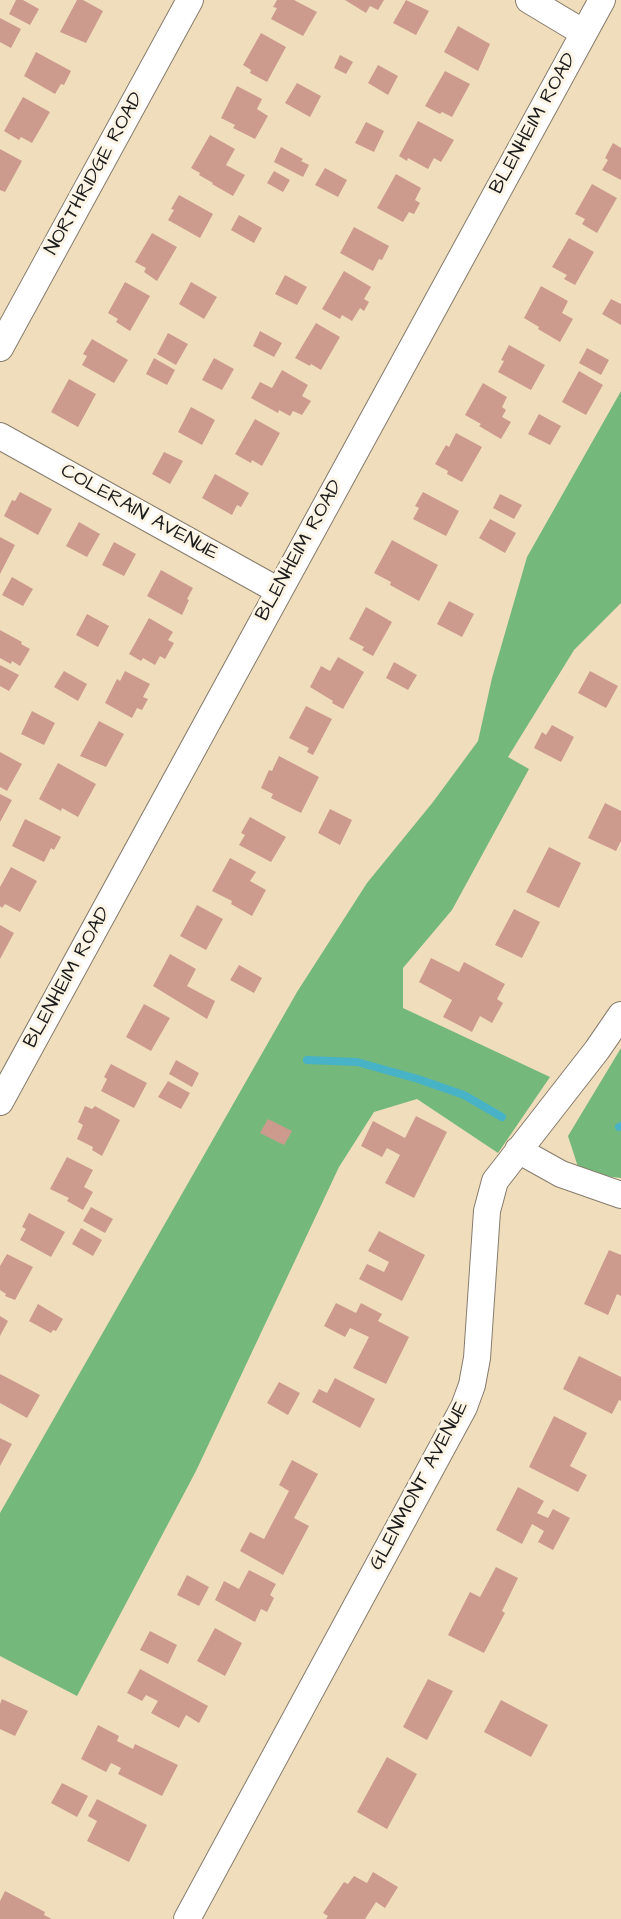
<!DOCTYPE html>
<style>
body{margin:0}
canvas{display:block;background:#f0ddbc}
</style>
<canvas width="621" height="1919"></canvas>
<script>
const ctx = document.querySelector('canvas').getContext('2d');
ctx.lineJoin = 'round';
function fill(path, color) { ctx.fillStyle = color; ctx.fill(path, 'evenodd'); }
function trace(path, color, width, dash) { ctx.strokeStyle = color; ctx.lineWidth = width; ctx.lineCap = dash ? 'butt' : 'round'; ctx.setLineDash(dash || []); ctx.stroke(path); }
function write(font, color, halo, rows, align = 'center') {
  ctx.font = font + ' "Architects Daughter",sans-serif'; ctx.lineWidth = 6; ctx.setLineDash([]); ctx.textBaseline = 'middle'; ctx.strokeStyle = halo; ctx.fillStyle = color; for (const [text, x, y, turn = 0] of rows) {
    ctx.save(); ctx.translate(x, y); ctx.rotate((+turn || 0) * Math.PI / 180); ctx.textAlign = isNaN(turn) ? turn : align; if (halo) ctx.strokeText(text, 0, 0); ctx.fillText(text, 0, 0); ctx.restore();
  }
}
const forest = new Path2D(`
 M621 391V603L574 650 508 757 529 769 452 910 403 968V1008L550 1077 498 1153 417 1099 374 1112 339 1167 196 1471 77 1696 0 1656V1513L297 992 367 883 433 802 478 741 492 678 527 557Z
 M621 1048V1178L596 1175 578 1167 568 1136Z`);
const stream = new Path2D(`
 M307 1060 357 1062 418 1079 464 1095 502 1117
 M619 1127 621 1126`);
const building = new Path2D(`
 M16 0H23L39 9 30 25 9 14Z
 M77 0H83L103 11 86 43 60 32Z
 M277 0H294L317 12 303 36 271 19 277 8 273 7Z
 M345 0H384L378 10 370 6 366 13Z
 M406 0 429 11 416 35 393 23Z
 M0 18 21 29 11 48 0 42Z
 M458 26 490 44 478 71 444 52Z
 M261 33 286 47 267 82 250 73 251 70 243 65Z
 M36 52 71 71 64 85 61 84 55 94 24 76Z
 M340 55 353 62 346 74 334 68Z
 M378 65 398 76 388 95 368 83Z
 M445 71 470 84 452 117 442 112 440 114 425 106Z
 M297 83 321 96 310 117 285 103Z
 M237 86 262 99 257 109 268 116 255 139 233 128 235 125 221 118Z
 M23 97 50 112 32 143 21 137 19 140 4 131Z
 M418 121 454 140 441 162 434 158 428 169 408 158 407 161 399 156Z
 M366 122 384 131 374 152 355 143Z
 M210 135 235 149 226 165 245 175 233 196 212 184 213 183 199 175 200 173 191 168Z
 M613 143 621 148V180L602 170 608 160 605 158Z
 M281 147 303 159 301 161 309 165 303 177 274 162Z
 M0 149 22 161 5 192 0 190Z
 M325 168 347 180 338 197 315 185Z
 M274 171 290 180 283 192 267 183Z
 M396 174 421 188 415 200 420 203 414 214 409 212 403 222 377 208Z
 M592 184 617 198 597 233 582 224 585 219 575 214Z
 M179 195 213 214 200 238 168 220 174 210 171 209Z
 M239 215 262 228 254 243 231 230Z
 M354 227 389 246 382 260 379 259 373 271 340 253Z
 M152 233 177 247 157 281 144 272 146 268 135 262Z
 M569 238 594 252 575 285 564 279 567 275 552 267Z
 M344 271 371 287 364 299 369 302 364 311 360 308 352 321 342 315 340 319 322 309Z
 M285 275 307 287 297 305 275 294Z
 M125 282 150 296 130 331 116 322 118 319 108 313Z
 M191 282 217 297 204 319 179 304Z
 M541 286 568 301 562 313 573 319 560 342 538 329 539 327 524 318Z
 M611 299 621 304V325L602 314Z
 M316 323 340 337 321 370 311 364 310 366 295 358Z
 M260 331 282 343 274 357 253 346Z
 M168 333 188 344 176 365 157 354Z
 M92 339 128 360 114 383 82 365 87 356 83 354Z
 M509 345 545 365 531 390 498 372 504 361 501 360Z
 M587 348 609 360 601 375 579 363Z
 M154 358 175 370 167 385 146 374Z
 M214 358 234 369 222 390 202 380Z
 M282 370 308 385 302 396 311 401 302 415 293 411 290 416 279 410 278 413 251 398 260 382 272 388Z
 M579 371 603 385 586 415 562 402Z
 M69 379 96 394 78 427 51 412Z
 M483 383 507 397 502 407 506 410 502 417 511 422 501 439 479 426 481 424 465 415Z
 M191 407 215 420 202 445 178 432Z
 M539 414 561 426 550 445 528 434Z
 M255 419 280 433 262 466 252 460 251 463 235 454Z
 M456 433 482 447 462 482 447 474 448 471 435 464 446 445 449 447Z
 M164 452 183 461 170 484 152 474Z
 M215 474 249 493 241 507 237 505 232 515 202 498Z
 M20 492 52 509 38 535 4 516 12 500 15 501Z
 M423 492 459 511 446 536 413 519 419 508 415 506Z
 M500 494 522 505 514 519 493 508Z
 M490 519 516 533 505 553 479 538Z
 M79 522 100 534 87 557 66 546Z
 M0 537 15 545 0 574Z
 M392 540 438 565 419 601 390 585 391 582 374 573Z
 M114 542 136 554 124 576 102 565Z
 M161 570 193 588 187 599 189 600 182 615 147 596Z
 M12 577 33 589 23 606 2 595Z
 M449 601 474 614 462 637 437 624Z
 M366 607 392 622 373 656 362 650 364 647 349 639Z
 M87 614 109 626 98 647 76 635Z
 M149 618 173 632 168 640 174 643 165 659 160 656 155 665 143 658 141 661 129 654Z
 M0 630 22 642 21 644 30 649 20 666 12 661 11 664 0 658Z
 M338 657 364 672 343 709 332 703 333 701 310 687 321 666 330 671Z
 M394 662 417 675 408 690 386 678Z
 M0 665 19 675 9 691 0 686Z
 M64 671 87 684 78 701 54 687Z
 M125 671 150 684 143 697 148 699 142 710 137 708 132 718 105 703 117 679 120 681Z
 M590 671 618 686 606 708 578 693Z
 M306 706 332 719 313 755 307 752 309 748 289 738Z
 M32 711 55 723 44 745 21 734Z
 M99 721 124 734 106 767 80 756Z
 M552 725 574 737 561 762 534 748 542 732 546 735Z
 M0 752 22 764 7 791 0 787Z
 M279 756 319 777 301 813 271 798 273 794 261 788 269 770 272 771Z
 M58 763 96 784 78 817 62 808 61 811 39 799Z
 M0 794 12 800 0 822Z
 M605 803 621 811V841L616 851 588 838Z
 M330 809 352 820 340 845 318 833Z
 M250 817 286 837 271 862 239 845 245 835 241 833Z
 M25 819 61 837 54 850 51 848 44 862 12 846Z
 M549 847 581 863 559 908 526 892Z
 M230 858 256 872 250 881 266 890 252 916 231 904 232 901 212 891Z
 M11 867 37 881 20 912 5 904 2 908 0 906V887Z
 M197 905 223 919 206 950 180 936Z
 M514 909 540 922 522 958 495 945Z
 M0 925 14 933 0 959Z
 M170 954 196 969 187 986 215 1001 207 1019 153 986Z
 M431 958 459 972 464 962 505 984 497 999 503 1003 492 1023 480 1016 472 1032 443 1017 452 1000 419 982Z
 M239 965 262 978 254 993 230 980Z
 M144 1004 170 1018 151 1051 126 1037Z
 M176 1060 199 1073 192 1087 169 1074Z
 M111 1064 147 1083 134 1108 101 1091 107 1079 104 1077Z
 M168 1081 190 1093 181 1109 158 1097Z
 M85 1106 92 1109 95 1106 120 1120 102 1156 92 1150 93 1147 77 1139 83 1125 78 1122Z
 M416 1116 447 1132 414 1198 385 1183 400 1155 387 1148 382 1157 361 1146 373 1121 405 1138Z
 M268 1119 292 1131 284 1145 260 1133Z
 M67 1157 93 1170 84 1187 93 1192 83 1210 67 1201 69 1198 50 1189Z
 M91 1207 113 1219 105 1233 83 1221Z
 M29 1213 65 1232 51 1257 20 1240 26 1229 22 1227Z
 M81 1228 102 1240 93 1256 72 1244Z
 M379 1231 425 1255 402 1301 359 1279 367 1264 384 1272 389 1262 368 1251Z
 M609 1250 621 1255V1296L617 1294 608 1315 584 1304Z
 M7 1254 33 1267 15 1300 5 1296 6 1294 0 1290V1266Z
 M336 1303 356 1313 361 1303 382 1314 378 1321 409 1337 386 1384 353 1368 369 1337 350 1328 345 1337 324 1326Z
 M38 1304 63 1319 56 1331 53 1330 51 1333 29 1321Z
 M0 1316 8 1321 0 1336Z
 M579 1356 621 1377V1401L619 1400 612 1414 563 1389Z
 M0 1374 40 1395 27 1418 0 1403Z
 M335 1378 375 1399 360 1428 312 1402 319 1389 327 1393Z
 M279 1382 300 1393 288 1415 267 1403Z
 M554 1416 587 1433 570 1466 587 1475 578 1492 529 1467Z
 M0 1438 12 1444 0 1466Z
 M292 1460 318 1474 294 1518 309 1526 283 1575 240 1551 250 1532 264 1539 289 1491 279 1485Z
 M518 1487 544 1501 537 1513 548 1518 553 1509 570 1518 553 1550 538 1542 544 1531 532 1524 522 1544 496 1530Z
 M496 1567 518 1578 502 1611 505 1613 484 1653 448 1635 470 1592 480 1597Z
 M249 1570 276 1584 270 1595 274 1598 267 1612 261 1609 255 1622 215 1600 224 1581 239 1589Z
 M187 1575 209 1587 199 1606 177 1595Z
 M215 1628 242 1643 225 1676 197 1661Z
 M150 1631 177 1645 168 1664 140 1650Z
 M140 1669 208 1706 199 1723 186 1715 179 1728 151 1713 158 1701 146 1695 142 1701 127 1693Z
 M428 1679 453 1691 427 1740 403 1727Z
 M2 1699 28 1711 15 1736 0 1729V1704Z
 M501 1700 548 1725 531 1757 484 1732Z
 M98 1725 119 1736 117 1741 133 1749 135 1744 178 1765 162 1796 118 1774 121 1768 111 1763 106 1772 81 1759Z
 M387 1757 417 1774 387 1829 357 1812Z
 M62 1783 88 1796 77 1817 51 1803Z
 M97 1799 147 1825 129 1862 87 1841 97 1821 88 1816Z
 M373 1872 398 1887 385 1908 376 1902 365 1919H326L328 1916 323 1913 344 1882 348 1884 354 1876 367 1883Z
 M5 1891 45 1912 44 1915 52 1919H0V1901Z`);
const minor = new Path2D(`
 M529 0 584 33
 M0 348 190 0
 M0 436 279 591
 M0 1102 602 0
 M518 1150 561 1174 621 1195
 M187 1919 464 1407 472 1385 477 1358 487 1211 495 1181 597 1050 621 1015`);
const streetNames = [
 ["BLENHEIM ROAD",534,124,-61],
 ["NORTHRIDGE ROAD",95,174,-61],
 ["COLERAIN AVENUE",139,513,29],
 ["BLENHEIM ROAD",300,551,-61],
 ["BLENHEIM ROAD",68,978,-61],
 ["GLENMONT AVENUE",420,1486,-62]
];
fill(forest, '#75b87b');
trace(stream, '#48b2c6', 8);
fill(building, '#cd9b8e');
trace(minor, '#867c6c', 28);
trace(minor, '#fff', 26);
write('20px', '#1c1c1c', '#fcf5e5', streetNames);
</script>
